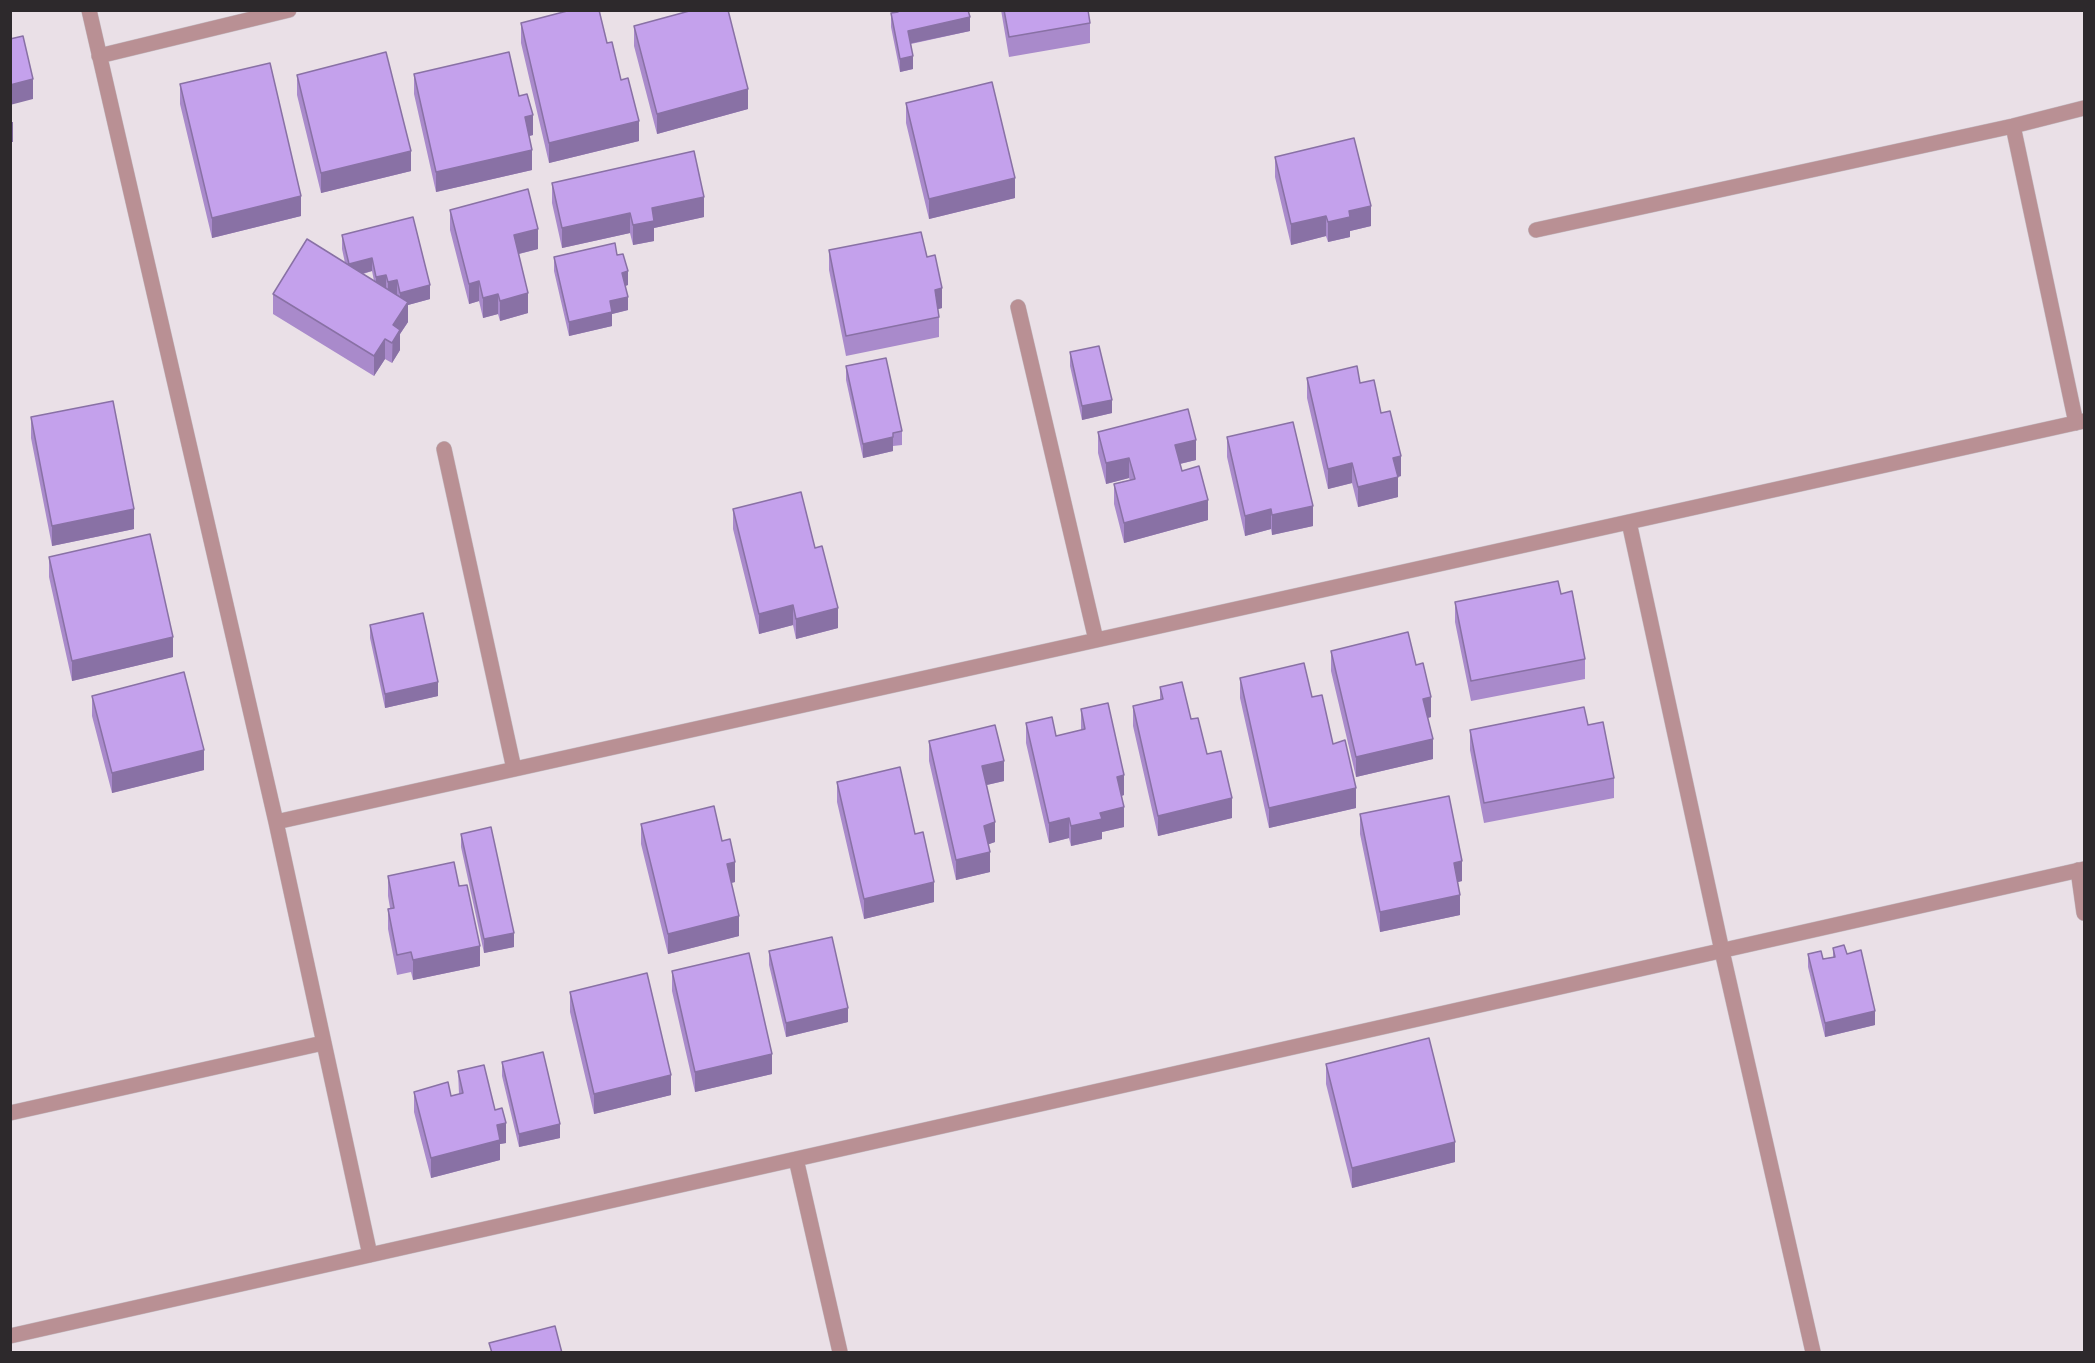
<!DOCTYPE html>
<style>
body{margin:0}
#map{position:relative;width:2095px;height:1363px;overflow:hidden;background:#eae0e7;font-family:Karla,sans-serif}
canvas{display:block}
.frame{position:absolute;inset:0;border:12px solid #2d292c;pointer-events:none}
</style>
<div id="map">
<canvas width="2095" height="1363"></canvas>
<div class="frame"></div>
</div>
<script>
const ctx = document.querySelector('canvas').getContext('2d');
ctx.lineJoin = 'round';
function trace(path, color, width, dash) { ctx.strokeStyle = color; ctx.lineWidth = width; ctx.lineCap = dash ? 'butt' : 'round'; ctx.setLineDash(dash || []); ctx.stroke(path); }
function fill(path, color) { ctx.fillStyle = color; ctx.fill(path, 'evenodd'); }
const minor = new Path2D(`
 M89 10 276 822 370 1255
 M99 56 289 10
 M2013 126 2076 423
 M1536 230 2013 126 2084 108
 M1018 307 1096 640
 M444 449 514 769
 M1629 522 1722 951 1813 1352
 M276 822 2084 421
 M2078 870 2084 913
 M10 1113 323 1043
 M796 1159 840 1352
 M10 1336 2084 869`);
const wall = new Path2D(`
 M895 10H968L970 31 911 44 913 69 900 72 891 27V13H895Z
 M1001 10H1088L1090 23V43L1009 57Z
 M521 23 607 43 621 80 639 141 549 163 521 43Z
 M634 26 748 109 657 134 634 46Z
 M414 74 519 96 533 135 529 136 532 170 436 192 414 94Z
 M297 75 411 171 321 193 297 95Z
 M180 84 301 216 212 238 180 104Z
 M906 103 1015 198 929 219 906 123Z
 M1275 157 1371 226 1350 231V237L1328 242 1326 236 1291 245 1275 177Z
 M552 183 704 217 654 228V241L633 245 630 233 562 248 552 203Z
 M450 210 538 249 519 254 528 313 500 321 498 314 483 318 479 301 469 304 450 230Z
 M342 235 430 299 408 305V322L400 334V350L392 363 385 359 374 376 273 314V294L345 263 342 249ZM372 271 374 281 363 274Z
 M829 250 927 257 942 308 938 309 939 317V337L846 356 829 270Z
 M617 255 628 285 625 286 628 310 612 314V326L569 336 554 271V257Z
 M1070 352 1112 413 1082 420 1070 366Z
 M846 366 902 431V445L893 446V451L863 458 846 380Z
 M1307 378 1360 383 1381 413 1401 476 1398 477V497L1358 507 1352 483 1328 489 1307 398Z
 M31 417 134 529 52 546 31 438Z
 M1098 432 1196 460 1180 464 1182 471 1208 520 1124 543 1114 504V484L1130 480 1129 478 1106 484 1098 453Z
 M1227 437 1313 526 1272 535 1271 529 1245 536 1227 457Z
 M733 509 815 548 838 628 796 639 793 625 759 634 733 529Z
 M49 557 173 657 72 681 49 577Z
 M1561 594 1585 659V679L1471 701 1455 622V602Z
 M370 625 438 696 385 708 370 638Z
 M1331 651 1416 665 1431 717 1428 718 1433 759 1356 777 1331 671Z
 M1240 678 1312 697 1333 744 1356 808 1269 828 1240 698Z
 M1160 687 1191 719 1232 818 1158 836 1133 726V706L1160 700Z
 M92 696 204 770 112 793 92 716Z
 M1081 709 1124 795 1122 796 1124 827 1102 832V839L1071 846 1069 838 1049 843 1026 743V723L1056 736 1081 730Z
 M1588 725 1614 778V798L1484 823 1470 750V730Z
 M929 741 1004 781 987 785 995 842 989 844 990 872 956 880 929 761Z
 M837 782 915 834 934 902 864 919 837 802Z
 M1360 814 1462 881 1458 882 1460 915 1380 932 1360 834Z
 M641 824 722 841 735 882 731 883 739 936 668 954 641 844Z
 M461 834 514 947 484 953 461 847Z
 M388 876 459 886 480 966 413 980 411 972 397 975 388 929V909L390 908 388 896Z
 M1833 948 1847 954 1875 1025 1825 1037 1808 967V954L1823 959 1833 957Z
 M769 951 848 1022 786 1037 769 965Z
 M672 971 772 1074 695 1092 672 991Z
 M570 992 671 1095 594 1114 570 1012Z
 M502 1062 560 1138 519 1147 502 1076Z
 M1326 1064 1455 1162 1352 1188 1326 1084Z
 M458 1071 495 1110 506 1143 500 1144V1160L431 1178 414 1112V1092L451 1096 459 1094Z`);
const shadedWall = new Path2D(`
 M970 17V31L908 44V31Z
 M913 56V69L900 72V59Z
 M33 79V99L10 105V85Z
 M748 89V109L657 134V114Z
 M533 115V135L525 137V117Z
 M639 121V141L549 163V143Z
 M10 122H13V142H10Z
 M532 150V170L436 192V172Z
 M411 151V171L321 193V173Z
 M1015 178V198L929 219V199Z
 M301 196V216L212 238V218Z
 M704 197V217L654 228V241L633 245V225L652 208Z
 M1371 206V226L1350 231V237L1328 242V222L1349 211Z
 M630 213V233L562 248V228Z
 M1326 216V236L1291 245V224Z
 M538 229V249L514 255V235Z
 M372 258V271L349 277V264Z
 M628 271V285L622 287V273Z
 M386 275V289L376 291V277Z
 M397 280V294L388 296V282Z
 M479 281V301L469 304V284Z
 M430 285V299L408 305V322L400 334V350L392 363 393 325 400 307V293Z
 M942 288V308L935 310V290Z
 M528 293V313L500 321V301Z
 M498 294V314L483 318V298Z
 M628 297V310L612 314V326L569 336V322L610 301Z
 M385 339V359L374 376V356Z
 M1112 400V413L1082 420V406Z
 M893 437V451L863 458V444Z
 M1196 440V460L1175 465V445Z
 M1401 456V476L1393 478V458Z
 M1129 458V478L1106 484V463Z
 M1352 463V483L1328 489V469Z
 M1398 477V497L1358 507V487Z
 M1208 500V520L1124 543V523Z
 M1313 506V526L1272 535V515Z
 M134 509V529L52 546V526Z
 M1271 509V529L1245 536V516Z
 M793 605V625L759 634V614Z
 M838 608V628L796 639V619Z
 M173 637V657L72 681V661Z
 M438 682V696L385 708V694Z
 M1431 697V717L1423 719V699Z
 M1433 739V759L1356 777V757Z
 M204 750V770L112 793V773Z
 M1004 761V781L982 786V766Z
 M1124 775V795L1117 797V777Z
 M1356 788V808L1269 828V808Z
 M1232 798V818L1158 836V816Z
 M1124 807V827L1102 832V839L1071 846V826L1100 813Z
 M1069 818V838L1049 843V823Z
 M995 822V842L984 846V826Z
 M990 852V872L956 880V860Z
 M1462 861V881L1454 883V863Z
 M735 862V882L727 884V864Z
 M934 882V902L864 919V899Z
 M1460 895V915L1380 932V912Z
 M739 916V936L668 954V934Z
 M514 933V947L484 953V939Z
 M480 946V966L413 980V960Z
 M848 1008V1022L786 1037V1023Z
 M1875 1011V1025L1825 1037V1023Z
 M772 1054V1074L695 1092V1072Z
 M671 1075V1095L594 1114V1094Z
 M506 1123V1143L500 1144V1160L431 1178V1158L497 1125Z
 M560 1124V1138L519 1147V1134Z
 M1455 1142V1162L1352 1188V1168Z`);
const building = new Path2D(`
 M571 10H599L607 43 612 42 621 80 628 78 639 121 549 143 521 23Z
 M693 10H728L748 89 657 114 634 26Z
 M898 10H968L970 17 908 31 913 56 900 59 891 13 898 12Z
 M1004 10H1088L1090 23 1009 37Z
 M23 36 33 79 10 85V39Z
 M386 52 411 151 321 173 297 75Z
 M509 52 519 96 527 94 533 115 525 117 532 150 436 172 414 74Z
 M270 63 301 196 212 218 180 84Z
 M992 82 1015 178 929 199 906 103Z
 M1354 138 1371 206 1349 211 1350 217 1328 222 1326 216 1291 224 1275 157Z
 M694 151 704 197 652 208 654 221 633 225 630 213 562 228 552 183Z
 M528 189 538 229 514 235 528 293 500 301 498 294 483 298 479 281 469 284 450 210Z
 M413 217 430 285 400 293 397 280 388 282 386 275 376 277 372 258 349 264 342 235Z
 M921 232 927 257 935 255 942 288 935 290 939 317 846 336 829 250Z
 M307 239 408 302 393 325 400 330 392 343 385 339 374 356 273 294Z
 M615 243 617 255 623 254 628 271 622 273 628 297 610 301 612 312 569 322 554 257Z
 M1099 346 1112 400 1082 406 1070 352Z
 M886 358 902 431 893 433V437L863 444 846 366Z
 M1357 366 1360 383 1374 380 1381 413 1390 411 1401 456 1393 458 1398 477 1358 487 1352 463 1328 469 1307 378Z
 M113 401 134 509 52 526 31 417Z
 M1188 409 1196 440 1175 445 1182 471 1199 466 1208 500 1124 523 1114 484 1135 479 1129 458 1106 463 1098 432Z
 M1293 422 1313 506 1272 515 1271 509 1245 516 1227 437Z
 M801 492 815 548 822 546 838 608 796 619 793 605 759 614 733 509Z
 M150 534 173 637 72 661 49 557Z
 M1558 581 1561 594 1572 591 1585 659 1471 681 1455 602Z
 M423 613 438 682 385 694 370 625Z
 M1408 632 1416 665 1423 663 1431 697 1423 699 1433 739 1356 757 1331 651Z
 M1304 663 1312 697 1322 695 1333 744 1345 740 1356 788 1269 808 1240 678Z
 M184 672 204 750 112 773 92 696Z
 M1182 682 1191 719 1198 718 1207 754 1221 751 1232 798 1158 816 1133 706 1163 699 1160 687Z
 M1108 703 1124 775 1117 777 1124 807 1100 813 1102 819 1071 826 1069 818 1049 823 1026 723 1052 717 1056 736 1085 729 1081 709Z
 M1584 707 1588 725 1603 722 1614 778 1484 803 1470 730Z
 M995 725 1004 761 982 766 995 822 984 826 990 852 956 860 929 741Z
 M900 767 915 834 923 832 934 882 864 899 837 782Z
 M1449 796 1462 861 1454 863 1460 895 1380 912 1360 814Z
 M714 806 722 841 730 839 735 862 727 864 739 916 668 934 641 824Z
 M491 827 514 933 484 939 461 834Z
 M454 862 459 886 467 885 480 946 413 960 411 952 397 955 388 909 394 908 388 876Z
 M832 937 848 1008 786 1023 769 951Z
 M1844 945 1847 954 1861 950 1875 1011 1825 1023 1808 954 1821 951 1823 959 1835 957 1833 948Z
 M749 953 772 1054 695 1072 672 971Z
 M647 973 671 1075 594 1094 570 992Z
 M1429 1038 1455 1142 1352 1168 1326 1064Z
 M543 1052 560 1124 519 1134 502 1062Z
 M484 1065 495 1110 502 1108 506 1123 497 1125 500 1140 431 1158 414 1092 448 1082 451 1096 463 1093 458 1071Z
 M555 1326 562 1353H492L489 1343Z`);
trace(minor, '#c4bbc2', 16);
trace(minor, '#b99094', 15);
fill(wall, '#a98acb');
fill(shadedWall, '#8971a5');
fill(building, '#c4a1ec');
trace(building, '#8971a5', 1.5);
</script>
